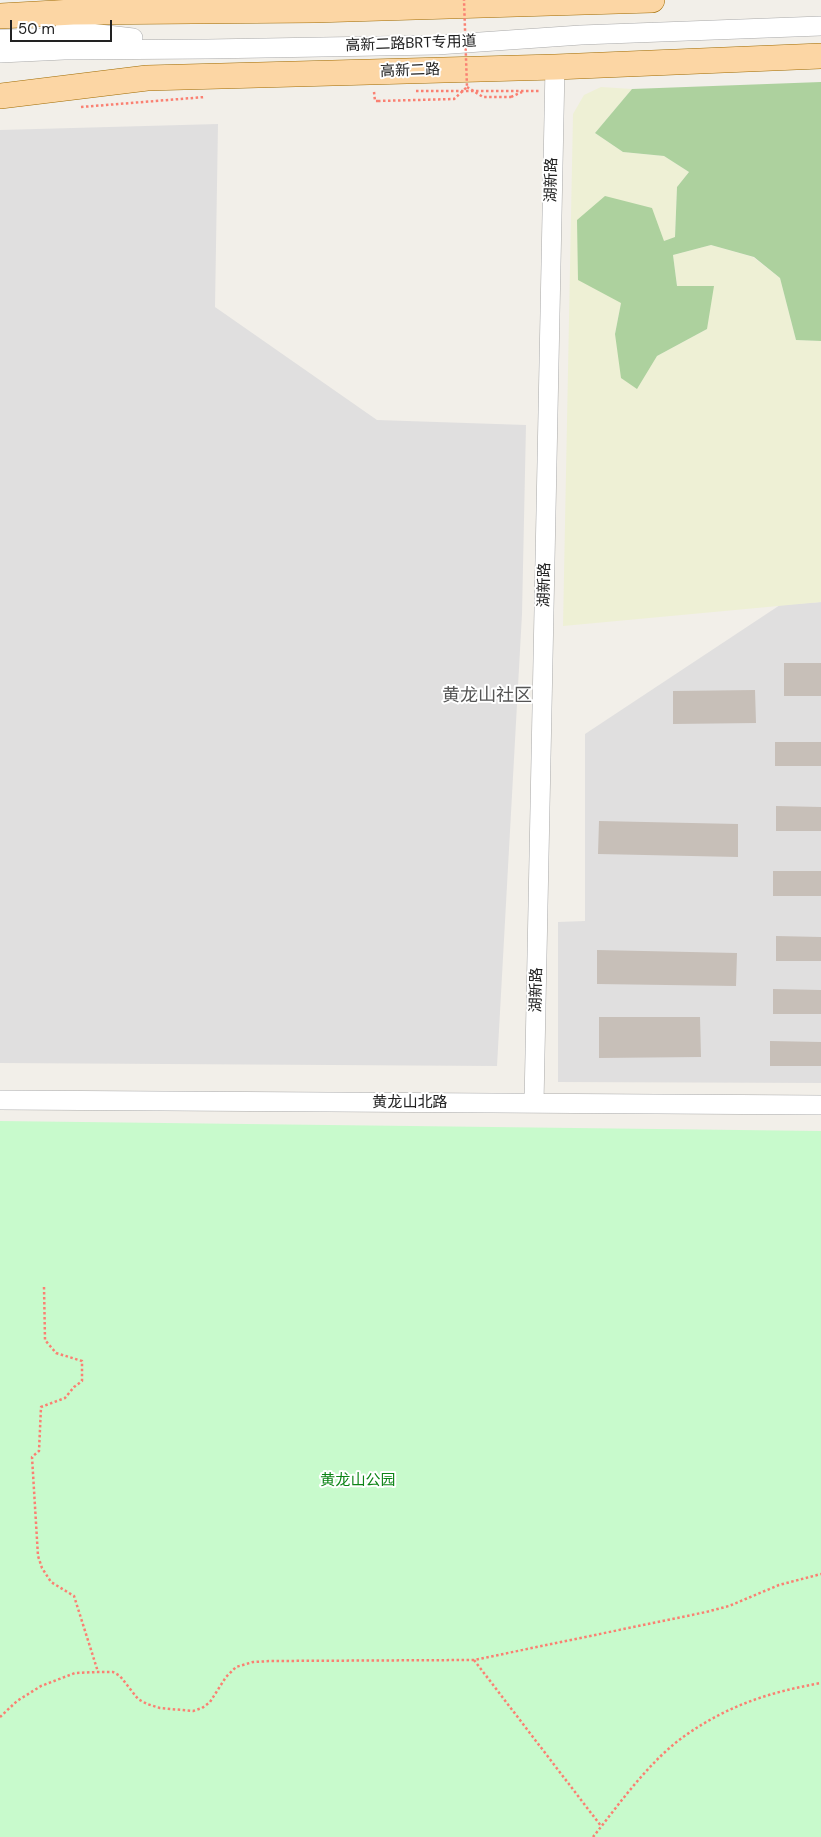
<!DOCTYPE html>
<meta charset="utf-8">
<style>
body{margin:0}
#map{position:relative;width:821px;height:1837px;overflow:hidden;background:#f2efe9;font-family:"DM Sans",sans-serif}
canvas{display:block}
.scale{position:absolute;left:10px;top:20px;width:102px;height:22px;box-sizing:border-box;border:2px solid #222;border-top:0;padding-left:6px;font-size:15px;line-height:18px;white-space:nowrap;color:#222;-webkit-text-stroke:4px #fff;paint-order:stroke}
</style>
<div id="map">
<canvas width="821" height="1837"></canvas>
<div class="scale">50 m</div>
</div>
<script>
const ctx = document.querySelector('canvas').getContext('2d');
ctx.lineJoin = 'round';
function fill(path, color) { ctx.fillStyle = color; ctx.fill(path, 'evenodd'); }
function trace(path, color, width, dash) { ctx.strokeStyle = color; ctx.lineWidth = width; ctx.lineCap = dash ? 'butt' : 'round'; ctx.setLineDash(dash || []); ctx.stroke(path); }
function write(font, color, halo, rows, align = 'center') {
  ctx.font = font + ' "DM Sans","Noto Sans SC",sans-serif'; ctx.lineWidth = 4; ctx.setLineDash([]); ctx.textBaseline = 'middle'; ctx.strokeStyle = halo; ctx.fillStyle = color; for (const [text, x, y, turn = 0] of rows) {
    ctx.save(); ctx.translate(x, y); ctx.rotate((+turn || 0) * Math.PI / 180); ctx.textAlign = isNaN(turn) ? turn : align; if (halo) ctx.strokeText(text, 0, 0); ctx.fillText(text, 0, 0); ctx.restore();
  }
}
const residential = new Path2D(`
 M218 124 215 307 377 420 526 425 522 614 497 1066 0 1063V130Z
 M821 602V1083L558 1082V922L585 921V734L780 605Z`);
const farmland = new Path2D(`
 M601 87 632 89 595 133 623 152 664 156 689 172 677 187 675 237 664 241 621 303 615 334 657 356 707 329 677 286 673 255 711 245 753 257 780 278 796 340 821 341V602L563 626 573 114 584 95Z`);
const forest = new Path2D(`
 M821 82V341L796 340 780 278 754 257 711 245 673 255 677 286H714L707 329 657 356 637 389 621 378 615 334 621 303 578 280 577 220 605 196 652 208 664 241 675 237 677 187 689 172 664 156 623 152 595 133 632 89Z`);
const park = new Path2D(`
 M0 1121 821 1131V1837H0Z`);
const building = new Path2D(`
 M784 663H821V696H784Z
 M755 690 756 723 673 724V691Z
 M775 742H821V766H775Z
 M776 806 821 807V831H776Z
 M599 821 738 824V857L598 854Z
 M773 871H821V896H773Z
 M776 936 821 937V961H776Z
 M597 950 737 953 736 986 597 984Z
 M773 989 821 990V1014H773Z
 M599 1017H700L701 1057 599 1058Z
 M770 1041 821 1042V1066H770Z`);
const path = new Path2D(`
 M416 91H540
 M374 92 375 101H378
 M511 97 522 92
 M81 107 205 97
 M44 1287 45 1340 56 1353 82 1361V1381L74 1387 65 1398 41 1407 39 1451 32 1457 38 1556 42 1568 51 1582 74 1596 98 1672
 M474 1660 601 1826
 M0 1717 17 1701 41 1686 75 1673 98 1672H113L120 1676 138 1699 147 1704 160 1708 193 1711 202 1708 210 1702 226 1677 236 1667 253 1662 271 1661 474 1660 706 1612 729 1606 779 1585 821 1574
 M593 1837C620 1803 650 1760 686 1735 729 1705 770 1692 821 1683`);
const minor = new Path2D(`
 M64 30 133 38
 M0 39 76 38
 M0 53 64 50 208 49 437 45 581 35 821 26
 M0 1100 821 1105
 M534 1103 555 67`);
const major = new Path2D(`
 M0 16 73 12 314 10 652 0
 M0 96 147 78 555 67 821 56`);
const pathBridge = new Path2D(`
 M467 87 483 97H511
 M378 101 454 99 467 87 464 0`);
const streetNames = [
 ["高新二路BRT专用道",411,44,-2],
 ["高新二路",410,71,-2],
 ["湖新路",552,180,-89],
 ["湖新路",545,585,-89],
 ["湖新路",537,990,-89],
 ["黄龙山北路",410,1103]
];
const parkNames = [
 ["黄龙山公园",358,1481]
];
const quarterNames = [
 ["黄龙山社区",487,696]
];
fill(residential, '#e0dfdf');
fill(farmland, '#eef0d5');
fill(forest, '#add19e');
fill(park, '#c8facc');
fill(building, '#c7bfb8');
trace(minor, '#a9a9a9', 20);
trace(major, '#a06b00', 26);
trace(path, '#fa8072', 2.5, [2.5, 2.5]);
trace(minor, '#fff', 19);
trace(major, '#fcd6a4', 25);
trace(pathBridge, '#fa8072', 2.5, [2.5, 2.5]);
write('15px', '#222', '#fff', streetNames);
write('15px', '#0c8416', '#fff', parkNames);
write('18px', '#555', '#fff', quarterNames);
</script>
